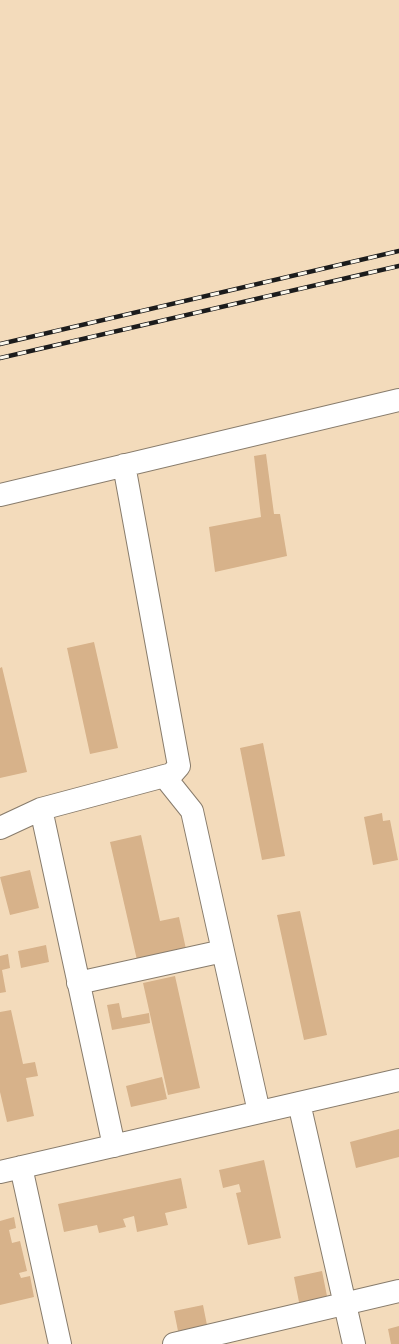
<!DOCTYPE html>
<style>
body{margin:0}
canvas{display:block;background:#f3dbbb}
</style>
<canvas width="399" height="1344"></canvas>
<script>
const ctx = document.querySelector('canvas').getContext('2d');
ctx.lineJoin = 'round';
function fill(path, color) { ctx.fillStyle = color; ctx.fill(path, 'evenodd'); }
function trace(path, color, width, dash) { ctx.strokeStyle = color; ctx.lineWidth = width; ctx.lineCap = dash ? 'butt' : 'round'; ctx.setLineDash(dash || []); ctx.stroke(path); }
const building = new Path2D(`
 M266 454 274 514H280L287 556 215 572 209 527 261 517 254 456Z
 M94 642 118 748 90 754 67 648Z
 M2 667 27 772 0 778V668Z
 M263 743 285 856 262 860 240 748Z
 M382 813 383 821 390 820 398 860 373 865 364 817Z
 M141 835 160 921 179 917 186 949 137 960 110 842Z
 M30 870 39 908 10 915 0 877Z
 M300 911 327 1035 304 1040 277 915Z
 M46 945 49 962 21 968 18 951Z
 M8 954 10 968 2 970 6 992 0 993V956Z
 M175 976 200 1088 168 1095 143 983Z
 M119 1003 122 1018 149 1013 150 1023 112 1030 107 1005Z
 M11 1010 23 1064 35 1062 38 1076 26 1078 34 1116 7 1122 0 1092V1012Z
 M162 1077 167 1099 131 1107 126 1086Z
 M399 1129V1157L356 1168 350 1142Z
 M264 1160 281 1238 248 1245 236 1193 241 1192 239 1184 223 1188 219 1170Z
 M181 1178 187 1208 165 1213 168 1225 137 1232 134 1216 123 1219 126 1227 99 1233 97 1225 64 1232 58 1204Z
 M14 1217 16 1228 9 1230 12 1243 20 1241 27 1271 19 1273 21 1278 30 1276 34 1297 0 1305V1221Z
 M322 1271 328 1301 300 1307 294 1277Z
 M203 1305 207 1325 178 1331 174 1311Z
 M399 1326V1344H391L388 1329Z`);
const minor = new Path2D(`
 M0 495 399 400
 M164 776 192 811 223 951
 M41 809 114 1146
 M0 828 41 809 172 774 179 766 124 465
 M78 983 223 951 259 1112
 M299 1103 354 1344
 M21 1167 60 1344
 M0 1172 399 1080
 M174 1344 399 1291`);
const rail = new Path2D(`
 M0 344 399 251
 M0 358 399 266`);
fill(building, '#d7b28a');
trace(minor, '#887c6c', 24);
trace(minor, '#fff', 22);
trace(rail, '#1c1c1c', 4.5);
trace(rail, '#fbf7ec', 3, [9]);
</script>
